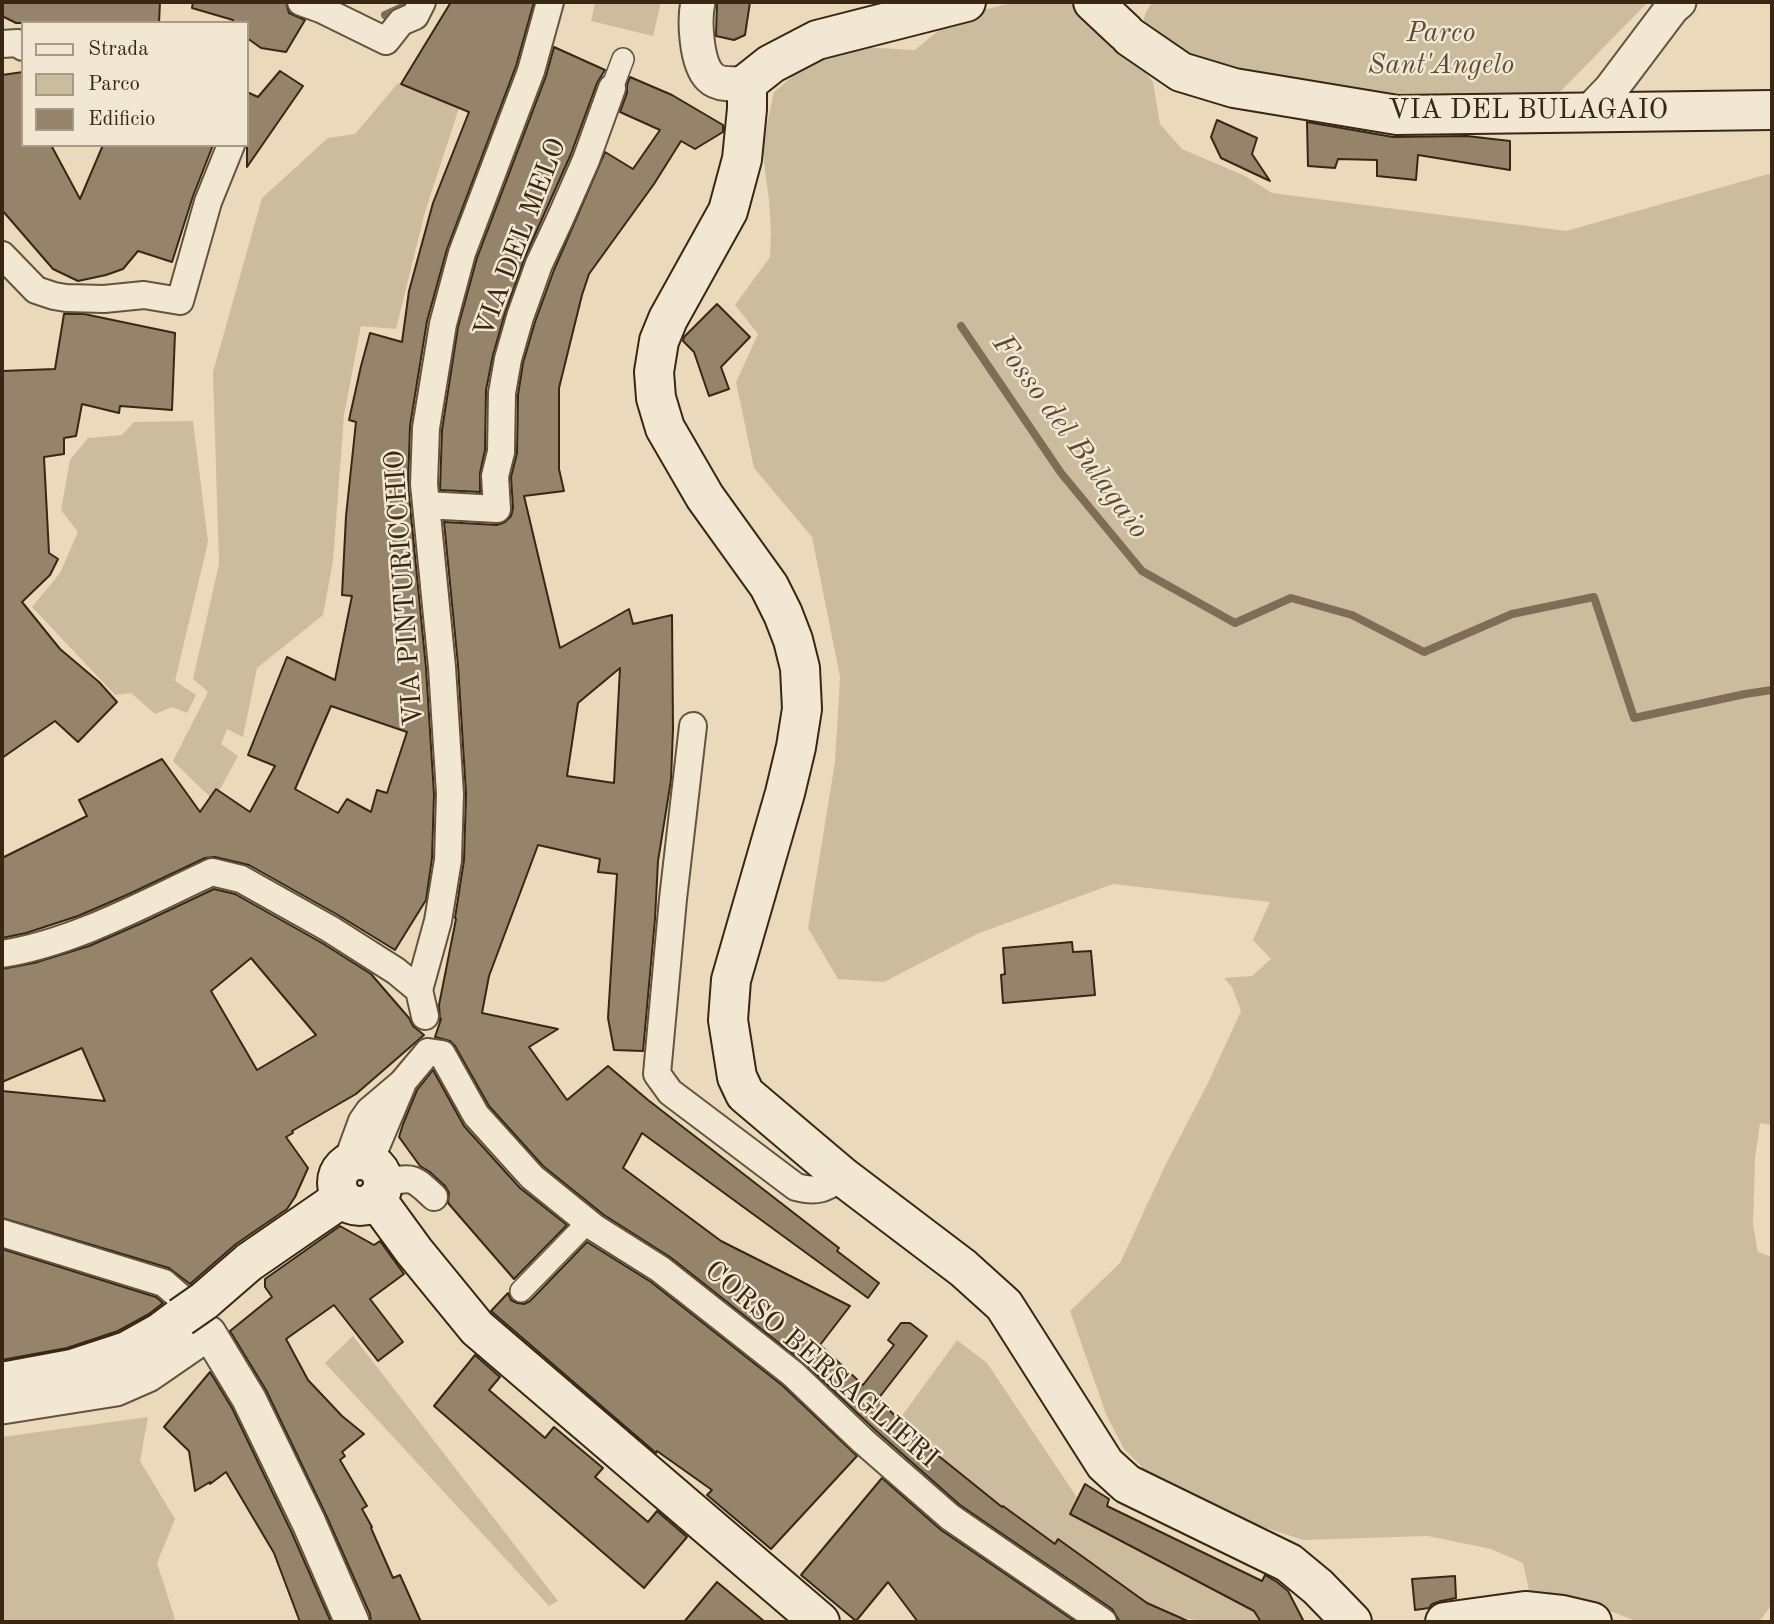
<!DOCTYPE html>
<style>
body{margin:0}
#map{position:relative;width:1774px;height:1624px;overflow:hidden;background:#eadabb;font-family:"Old Standard TT",serif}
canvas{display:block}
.frame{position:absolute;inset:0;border:4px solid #392713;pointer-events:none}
.legend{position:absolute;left:21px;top:21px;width:228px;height:126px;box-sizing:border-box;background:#f1e7d3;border:2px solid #a79a86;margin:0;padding:9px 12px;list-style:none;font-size:21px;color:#392713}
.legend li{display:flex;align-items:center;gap:14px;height:35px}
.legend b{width:35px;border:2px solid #a79a86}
</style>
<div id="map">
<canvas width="1774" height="1624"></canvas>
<div class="frame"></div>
<ul class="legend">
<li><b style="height:9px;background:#f1e7d3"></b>Strada</li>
<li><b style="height:19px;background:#ccbc9e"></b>Parco</li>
<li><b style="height:19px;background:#95846a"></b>Edificio</li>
</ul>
</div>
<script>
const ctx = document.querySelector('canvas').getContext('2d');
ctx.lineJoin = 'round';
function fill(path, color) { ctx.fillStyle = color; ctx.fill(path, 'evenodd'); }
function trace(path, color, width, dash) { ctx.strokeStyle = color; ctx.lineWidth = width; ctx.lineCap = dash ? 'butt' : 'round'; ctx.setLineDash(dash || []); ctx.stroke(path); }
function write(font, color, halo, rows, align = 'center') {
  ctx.font = font + ' "Old Standard TT",serif'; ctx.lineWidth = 5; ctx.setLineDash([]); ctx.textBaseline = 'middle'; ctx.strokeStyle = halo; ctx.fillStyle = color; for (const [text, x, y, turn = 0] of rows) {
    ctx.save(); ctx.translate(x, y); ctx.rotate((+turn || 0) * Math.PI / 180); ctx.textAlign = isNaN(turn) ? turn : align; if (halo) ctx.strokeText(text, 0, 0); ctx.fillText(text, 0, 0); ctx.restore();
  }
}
const green = new Path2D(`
 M595 2H661L653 36 591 21Z
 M1016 2H1079L1140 65 1153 82 1160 124 1182 149 1245 176 1272 193 1566 231 1772 173V1125L1760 1123 1755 1159 1753 1225 1758 1252 1772 1257V1604L1759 1622H1639L1589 1603 1531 1599 1523 1563 1491 1549 1428 1536 1303 1540 1233 1517 1149 1474 1124 1449 1106 1414 1070 1311 1120 1263 1166 1164 1208 1083 1241 1011 1232 987 1224 978 1252 976 1271 959 1253 940 1270 902 1113 884 977 934 884 982 838 979 808 928 835 762 840 677 812 537 754 468 736 382 758 334 735 305 770 257 771 231 769 200 762 147 774 92 807 64 860 47 915 50 951 20 965 14Z
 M1152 2H1648L1554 98 1421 101 1286 81 1190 56 1141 30 1145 14Z
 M398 83 459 108 425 212 396 329 361 326 344 415 333 561 323 615 257 668 243 737 227 729 221 744 238 756 219 791 215 789 210 797 173 761 208 692 193 679 219 564 213 372 262 198 328 138 355 134Z
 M193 421 208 542 175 681 196 695 187 713 172 707 155 714 131 693 115 695 32 607 60 573 78 532 61 510 70 460 88 438 122 435 134 422Z
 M353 1336 558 1601 549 1606 325 1363Z
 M957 1340 987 1363 1078 1499 1254 1611 1261 1622H1200V1621L1176 1616 1149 1605 1061 1549 997 1503 923 1443 899 1420Z
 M148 1417 140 1461 175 1519 157 1563 175 1619 163 1622H2V1437Z`);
const stream = new Path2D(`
 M385 15 407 5 408 2
 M961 326 1061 473 1142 571 1235 623 1291 598 1352 615 1424 652 1512 614 1594 597 1634 718 1745 694 1772 690`);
const building = new Path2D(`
 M2 2H160L159 23H16L2 16Z
 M193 2H286L289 13 305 20 286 52 261 48 247 38V23H233V20L192 8Z
 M451 2H534L516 66 447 249 427 321 410 426 408 485 426 668 434 794 432 858 426 900 395 950 338 915 249 865 215 857 205 858 129 894 78 916 26 933 2 938V858L87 816 79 800 162 759 200 812 216 789 250 812 275 766 248 755 287 657 335 680 352 596 342 595 346 516 356 422 349 420 361 366 370 333 402 342 409 291 433 203 469 112 401 84ZM331 706 407 732 387 793 377 790 371 812 347 799 338 813 295 789Z
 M717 2H750L745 35 734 40 716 36Z
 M554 47 605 70 597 83 571 154 525 257 505 313 493 355 486 390 485 450 480 473V492L440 490 442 430 458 327 477 258 546 76Z
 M280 71 303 86 247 167V92L258 97Z
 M23 72V145H51L80 199 103 145H213L193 196 172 262 138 251 123 269 106 275 78 281 53 269 2 210V75Z
 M630 77 672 95 723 125V132L695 149 681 141 654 184 589 274 582 295 559 388V469L564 491 524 496 560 648 629 609 633 624 672 615 673 729 671 780 658 861 655 919 643 1051 614 1050 608 1018 617 874 598 872 600 859 538 845 489 976 482 1013 558 1029 529 1047 567 1100 608 1066 648 1100 839 1248 837 1251 879 1283 868 1298 642 1133 623 1168 721 1241 850 1306 820 1345 863 1385 894 1345 888 1340 901 1323H910L927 1336 878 1399 925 1445 1002 1507 1003 1506 1055 1544 1058 1539 1147 1603 1190 1622H1120L1112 1609 960 1505 874 1429 803 1362 670 1257 604 1215 543 1166 489 1106 455 1046 450 1041 435 1037 441 1019 440 1021 439 1005 456 919 455 918 464 860 466 794 458 665 444 522 497 525 505 522 511 516 513 508 511 477 517 453 518 395 523 363 535 322 554 270 605 152 633 169 660 130 620 112 627 93V85ZM620 668 614 783 567 776 578 703Z
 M1217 120 1257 138 1252 154 1270 181 1221 158 1211 137Z
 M1307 122 1393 137 1467 136 1510 141V170L1418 155 1416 180 1377 176V160L1338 159 1335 168 1308 166Z
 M717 304 750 337 721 367 729 389 709 396 694 352 683 341 684 337Z
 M64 314H84L175 333 172 410 120 406 119 413 82 404 76 436 64 438V454L44 457 49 553 58 559 50 575 22 602 60 649 99 682 117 702 78 742 55 721 2 758V371L55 369Z
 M214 889 235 894 322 943 371 974 409 1018 413 1026 424 1035 356 1094 292 1131 293 1133 286 1137 308 1168 295 1197 287 1209 236 1244 190 1284 169 1268 2 1218V1091L105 1101 82 1048 2 1082V969L34 963 89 946 142 923ZM251 958 316 1035 257 1070 211 991Z
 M1072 942 1073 952 1091 951 1095 995 1003 1003 1001 975 1005 974 1003 948Z
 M433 1070 464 1126 520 1188 567 1225 514 1279 448 1203 449 1193 445 1186 430 1172 420 1166 399 1137 403 1124 417 1090Z
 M340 1226 374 1245 380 1241 404 1274 370 1299 403 1342 378 1361 334 1305 286 1339 308 1380 342 1416 364 1434 342 1452 345 1456 340 1460 367 1506 362 1509 372 1527 371 1528 393 1578 400 1575 421 1622H371L370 1614 326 1515 266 1390 230 1331 272 1297 265 1287V1279Z
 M587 1242 651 1282 783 1386 857 1456 771 1549 707 1495 712 1490 657 1451 656 1453 491 1311 508 1293 511 1300 517 1303 524 1304 530 1301Z
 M2 1249 156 1297 163 1303 149 1314 118 1331 67 1348 2 1360Z
 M475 1355 500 1377 489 1390 545 1438 554 1427 603 1468 595 1477 648 1522 657 1511 687 1537 644 1588 434 1406Z
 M210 1372 232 1408 291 1531 331 1622H300L274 1553 226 1472 210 1484V1482L195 1491 189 1451 164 1427Z
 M882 1478 941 1530 1076 1622H918L888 1582 856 1621 801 1575Z
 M1085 1484 1109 1499 1107 1506 1262 1581 1265 1575 1277 1582 1288 1591 1304 1622H1261L1254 1611 1070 1514Z
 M1455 1576 1456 1598 1441 1601 1432 1604 1429 1608 1415 1610 1412 1579Z
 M717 1582 765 1622H684Z`);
const pedestrian = new Path2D(`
 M612 88 623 59
 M521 1291 588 1222`);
const minor = new Path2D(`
 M301 2 323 10 386 41 401 22 415 16 422 2
 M2 44 18 43 23 47
 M2 255 36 290 54 296 66 298 104 299 144 295 180 301 208 202 231 145
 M426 505 497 509 495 476 501 452 502 393 508 359 520 317 539 264 560 219 586 160 612 88
 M693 726 673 899 657 1074 670 1092 796 1187C818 1193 825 1188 843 1177
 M2 954C76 942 145 903 212 872L241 879 330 929 396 971 419 990
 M425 1016 419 990 438 921 448 860 450 794 442 667 424 484 426 428 443 324 462 253 531 71 550 2
 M428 1052 442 1054 476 1115 532 1177 595 1228 660 1269 793 1374 863 1441 950 1517 1103 1622
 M370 1161 402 1085
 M347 1162 362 1121 369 1111 402 1083 428 1052
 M383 1183C413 1177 412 1176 434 1197
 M2 1233 164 1283 179 1296 200 1322`);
const tertiary = new Path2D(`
 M698 2C694 20 696 63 710 77 719 86 735 84 747 83
 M1588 113 1611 89 1672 8 1679 2
 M2 1407 116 1389 148 1375 209 1333 249 1399 309 1523 352 1622`);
const secondary = new Path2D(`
 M966 2 817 40 771 64 747 83V109L742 159 728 211 668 319 659 341 654 372 656 398 665 428 705 497 769 586 783 614 793 640 800 668 802 709 796 747 785 793 731 980 728 1020 737 1077 745 1094 843 1177 963 1268 1004 1305 1105 1464 1127 1484 1289 1563 1318 1587 1352 1622
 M1093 2 1125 32
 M1130 37 1181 72 1234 88 1397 115 1772 110
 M337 1183a23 23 0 1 1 46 0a23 23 0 1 1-46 0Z
 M376 1199 414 1251 477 1328 820 1622
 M204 1301 249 1262 342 1198
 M2 1382 72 1369 127 1351 161 1332 181 1317
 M1445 1622 1525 1611 1562 1615 1592 1622`);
const secondaryBridge = new Path2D(`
 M181 1317 204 1301`);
const parkNames = [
 ["Parco",1441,34],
 ["Sant'Angelo",1441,66]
];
const streetNames = [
 ["VIA DEL BULAGAIO",1528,111],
 ["VIA DEL MELO",521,238,-69],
 ["VIA PINTURICCHIO",405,588,-94],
 ["CORSO BERSAGLIERI",821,1365,41]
];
const waterNames = [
 ["Fosso del Bulagaio",1070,437,54]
];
fill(green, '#ccbc9e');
trace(stream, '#7f6e56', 8);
fill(building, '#95846a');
trace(building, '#392713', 2);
trace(pedestrian, '#65543d', 24);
trace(minor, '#65543d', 30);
trace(tertiary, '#65543d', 37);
trace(secondary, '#392713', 42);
trace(pedestrian, '#f1e7d3', 21);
trace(minor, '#f1e7d3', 26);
trace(tertiary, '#f1e7d3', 33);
trace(secondary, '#f1e7d3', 38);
trace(secondaryBridge, '#392713', 42, []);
trace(secondaryBridge, '#f1e7d3', 38);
write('italic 28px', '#5e4c36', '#f1e7d3', parkNames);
write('28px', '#392713', '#f1e7d3', streetNames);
write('italic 30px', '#5c4a34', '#f1e7d3', waterNames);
</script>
